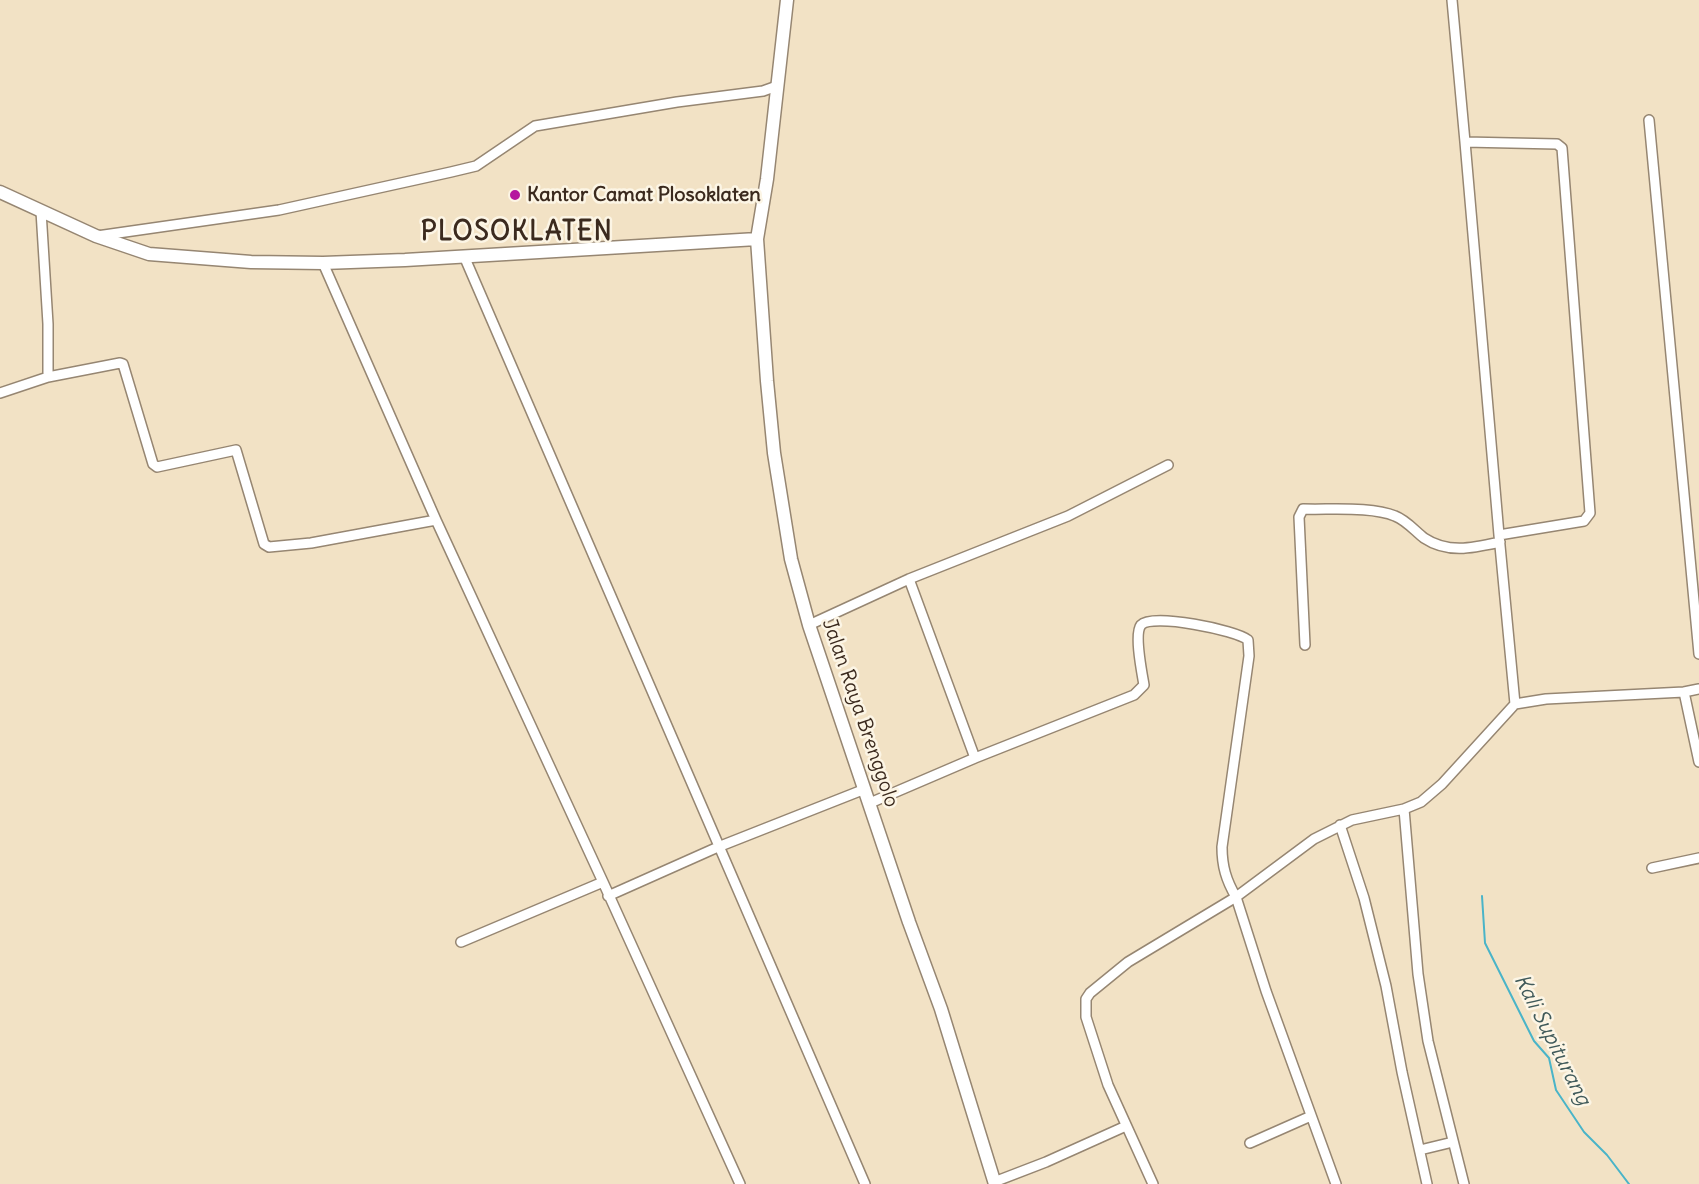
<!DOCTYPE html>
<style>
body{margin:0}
canvas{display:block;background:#f2e2c5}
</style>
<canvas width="1699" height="1184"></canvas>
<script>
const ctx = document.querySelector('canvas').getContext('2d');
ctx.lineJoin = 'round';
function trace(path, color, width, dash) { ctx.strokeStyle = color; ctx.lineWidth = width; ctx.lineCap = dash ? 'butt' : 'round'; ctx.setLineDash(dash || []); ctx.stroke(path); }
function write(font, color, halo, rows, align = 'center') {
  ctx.font = font + ' Delius,sans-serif'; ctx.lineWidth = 5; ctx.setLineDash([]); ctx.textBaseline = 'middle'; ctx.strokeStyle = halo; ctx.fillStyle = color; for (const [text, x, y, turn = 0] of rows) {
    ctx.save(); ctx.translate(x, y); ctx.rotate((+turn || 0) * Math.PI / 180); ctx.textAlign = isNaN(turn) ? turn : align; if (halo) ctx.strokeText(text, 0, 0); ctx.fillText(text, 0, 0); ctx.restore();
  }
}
const stream = new Path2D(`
 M1482 896 1485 943 1534 1041 1549 1058 1556 1090 1584 1132 1607 1155 1629 1184`);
const minor = new Path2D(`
 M1452 0 1465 142 1557 144 1562 148 1590 513 1584 521 1499 535 1515 704
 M1649 120 1699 654
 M1465 142 1499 535
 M41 211 48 324V377
 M97 236 279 210 451 172 476 166 535 126 677 102 763 91 777 86
 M464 256 865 1184
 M323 263 436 520 603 882 740 1184
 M0 393 48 377 120 363 123 364 153 464 157 467 236 450 264 544 269 547 311 543 436 520
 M809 625 909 579 1068 516 1168 465
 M1305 645 1299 517 1303 509C1329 510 1372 506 1395 516 1406 520 1415 531 1424 538 1448 554 1473 548 1500 542
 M1684 692 1699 762
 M975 758 1134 695 1144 685C1142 673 1134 634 1141 625 1152 613 1236 630 1248 640L1249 656 1222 847C1222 866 1226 880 1236 897L1266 991 1336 1184
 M870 803 975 758 909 579
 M1404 809 1418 974 1428 1041 1464 1184
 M1340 825 1364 898 1386 986 1402 1072 1427 1184
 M1652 868 1699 858
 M608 896 718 847 865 789
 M461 942 603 882
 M1250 1143 1311 1116
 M1420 1150 1453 1142
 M994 1182 1046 1162 1126 1126
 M1153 1184 1108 1085 1086 1017V999L1090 993 1128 962 1236 897 1314 839 1352 820 1404 809 1421 802 1442 784 1515 704 1546 699 1684 692 1699 689`);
const major = new Path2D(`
 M787 0 767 179 757 239 767 381 774 453 791 559 809 625 909 922 941 1009 995 1184
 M0 192 96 236 149 254 251 262 323 263 405 260 757 239`);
const markers = [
 [515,195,6,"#b5179e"]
];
const poiNames = [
 ["Kantor Camat Plosoklaten",527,195]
];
const streetNames = [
 ["Jalan Raya Brenggolo",860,713,71]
];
const waterNames = [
 ["Kali Supiturang",1552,1040,63]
];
const districtNames = [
 ["PLOSOKLATEN",517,233]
];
trace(stream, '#4ab4c8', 2);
trace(minor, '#968672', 12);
trace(major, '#968672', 15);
trace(minor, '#fff', 9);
trace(major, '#fff', 12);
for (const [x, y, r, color] of markers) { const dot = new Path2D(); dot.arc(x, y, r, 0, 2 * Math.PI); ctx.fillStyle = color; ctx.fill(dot); trace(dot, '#fcf5e5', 2); }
write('bold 20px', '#3b2a1e', '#fcf5e5', poiNames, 'left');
write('20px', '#3b2a1e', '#fcf5e5', streetNames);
write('italic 21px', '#405a5a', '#fcf5e5', waterNames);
ctx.letterSpacing = '1.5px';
write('bold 26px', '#3b2a1e', '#fcf5e5', districtNames);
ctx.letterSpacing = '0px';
</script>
